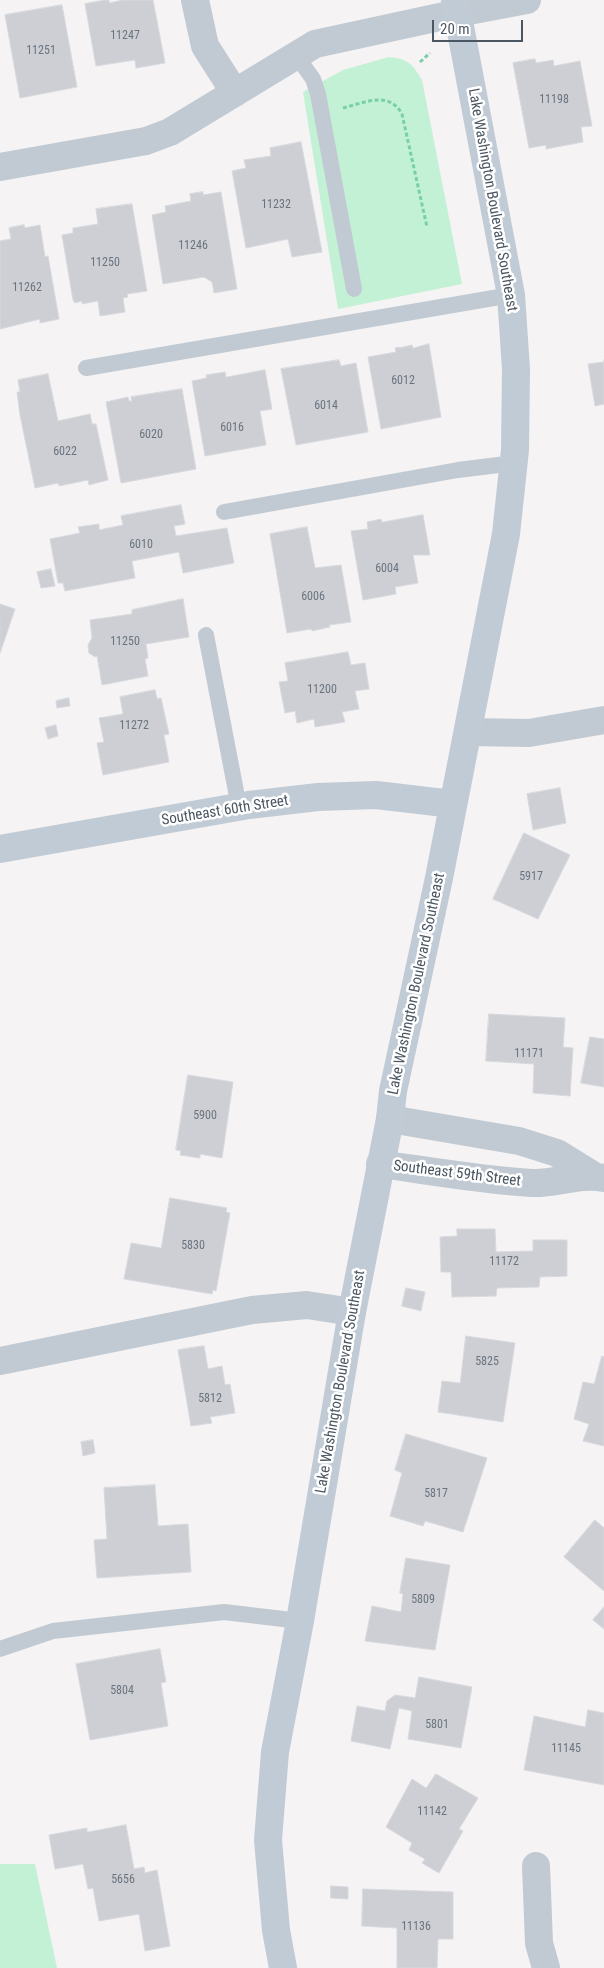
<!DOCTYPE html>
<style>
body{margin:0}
#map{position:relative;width:604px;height:1968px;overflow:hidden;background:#f5f3f3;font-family:"Roboto Condensed",sans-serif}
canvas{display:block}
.scale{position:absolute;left:432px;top:20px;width:91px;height:22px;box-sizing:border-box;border:2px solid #4a5661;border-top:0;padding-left:6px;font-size:15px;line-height:18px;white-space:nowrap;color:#4a5661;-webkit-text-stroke:4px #fff;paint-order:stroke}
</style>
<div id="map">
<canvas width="604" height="1968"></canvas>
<div class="scale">20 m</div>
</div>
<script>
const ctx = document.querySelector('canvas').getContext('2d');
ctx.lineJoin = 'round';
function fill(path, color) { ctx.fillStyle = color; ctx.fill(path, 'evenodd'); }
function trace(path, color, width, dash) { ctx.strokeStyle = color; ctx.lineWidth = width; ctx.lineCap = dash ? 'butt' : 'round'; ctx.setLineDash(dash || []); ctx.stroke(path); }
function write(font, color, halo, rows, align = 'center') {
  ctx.font = font + ' "Roboto Condensed",sans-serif'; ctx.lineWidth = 5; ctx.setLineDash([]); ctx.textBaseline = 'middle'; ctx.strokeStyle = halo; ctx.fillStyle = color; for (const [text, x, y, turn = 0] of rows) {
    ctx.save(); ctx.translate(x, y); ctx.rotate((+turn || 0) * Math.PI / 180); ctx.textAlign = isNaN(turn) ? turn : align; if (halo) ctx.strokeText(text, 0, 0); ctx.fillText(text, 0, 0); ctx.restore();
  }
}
const green = new Path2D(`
 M389 57C408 59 412 63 422 80L462 284 338 309 303 92 343 70Z
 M0 1864H35L57 1968H0Z`);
const building = new Path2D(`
 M105 0H109V3L123 0H153L165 63 136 68 135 60 96 66 85 4Z
 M62 5 77 87 20 98 5 15Z
 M535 59 536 63 553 60 554 66 580 61 592 126 581 127 583 142 546 149V145L529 148 513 63Z
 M301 142 322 252 292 257 288 239 246 248 232 171 246 168 244 160 271 156 270 148Z
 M203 192V195L221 192 237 289 214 293 212 282 204 277 163 284 152 215 166 212 165 206 191 201 190 194Z
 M132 204 147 291 127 294 128 297 123 298 125 312 100 316 98 301 82 304V301L75 303 73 300 62 235 73 233V228L98 224 96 209Z
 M24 225 25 228 40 225 45 257 48 256 59 319 40 323V319L0 329V241L11 239 9 228Z
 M429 344 441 417 381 429 368 357 396 352 395 348 399 347V348L412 345 413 348Z
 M339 360 341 366 356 363 368 432 296 445 281 369Z
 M604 360V404L595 406 588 364 604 362Z
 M265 370 272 409 260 411 266 445 205 456 192 381 207 378 206 375 225 372 226 377Z
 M48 374 58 421 90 414 92 424H96L108 480 89 485 88 480 59 486 58 483 35 488 20 415 17 392H20L18 380Z
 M182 389 196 469 121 483 106 402 128 397 129 401H132L131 397Z
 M181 505 185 524 174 526 176 536 227 528 234 563 183 573 179 552 132 561 135 578 65 591 63 583H58L50 539 80 533 78 527 99 524V530L123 525 121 516Z
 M423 515 430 555H413L418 583 395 587 396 594 363 600 351 531 368 529 367 522 381 519 382 522Z
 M307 527 315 568 341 565 351 622 329 625 330 627 312 631 311 629 287 633 270 534Z
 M51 569 55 586 41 588 37 572Z
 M183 599 189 637 146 644 148 658 145 659 148 676 102 685 97 656 95 657 89 653 88 645 92 638 90 620 132 614V610Z
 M0 604 15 609 0 653Z
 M348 652 351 665 365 663 369 689 355 691 359 709 342 712 345 722 315 727 314 719 297 723 295 711 285 713 279 682 288 681 285 663Z
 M155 690 157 699 161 698 169 734 164 735 169 762 103 775 97 743 104 742 99 718 123 714 120 697Z
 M69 698 70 706 57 708 56 701Z
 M56 725 58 736 48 739 45 728Z
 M560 788 566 823 533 830 527 794Z
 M524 833 570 855 538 919 493 899Z
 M489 1014 565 1018 563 1047 573 1048 570 1096 533 1093 534 1064 486 1061Z
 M590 1037 604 1039V1087L581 1083Z
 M188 1075 233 1082 222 1158 200 1154V1158L180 1155 181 1151 176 1150Z
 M170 1198 227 1208 226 1212 230 1213 216 1291 213 1290 212 1294 124 1279 131 1243 161 1248Z
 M457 1229H495L496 1252 533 1251V1240H567V1276L540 1277 539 1287 497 1288 496 1296 452 1297 451 1272H441L440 1237 457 1236Z
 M406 1288 425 1292 421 1311 402 1306Z
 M466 1336 515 1343 503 1422 438 1412 442 1381 460 1383Z
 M204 1346 208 1369 222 1366 225 1385 230 1384 235 1413 210 1417 212 1423 191 1426 178 1350Z
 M602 1356 604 1357V1446L583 1441 589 1424 574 1419 583 1382 594 1384Z
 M406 1434 487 1458 463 1532 425 1521 423 1526 390 1516 402 1473 395 1470Z
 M93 1440 95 1453 83 1456 81 1442Z
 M155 1485 158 1526 188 1524 191 1572 97 1578 94 1540 107 1539 104 1488Z
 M595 1520 604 1528V1591L564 1557Z
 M406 1558 450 1565 435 1650 365 1641 372 1606 401 1612 403 1594 400 1593Z
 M604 1607V1629L593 1620Z
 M160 1649 166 1682 161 1683 168 1726 90 1740 76 1664Z
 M419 1677 472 1687 461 1748 408 1739 412 1711 399 1708 390 1749 351 1741 357 1706 385 1711 387 1701 395 1695 415 1698Z
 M588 1710 604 1713V1785L524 1770 534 1716 585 1727Z
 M436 1774 478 1798 459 1829 463 1831 439 1873 422 1863 425 1859 409 1850 412 1843 386 1827 412 1779 426 1788Z
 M126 1825 134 1869 144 1867 145 1873 157 1870 170 1946 145 1951 139 1914 99 1921 93 1888 88 1889 83 1864 55 1869 49 1835 87 1828V1832Z
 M331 1886 348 1887V1899L331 1898Z
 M363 1889 453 1892V1939H438L437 1968H397V1928L362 1926Z`);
const path = new Path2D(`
 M420 62 430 53
 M343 108C364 103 389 90 402 114L427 227`);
const lane = new Path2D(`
 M296 55 313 79 318 94 354 289
 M86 368 511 295
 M224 512 458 470 514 463
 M206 635 239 807
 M0 1649 53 1631 224 1612 300 1621`);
const street = new Path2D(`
 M195 0 205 46 235 93
 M0 167 146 141 170 132 315 44 458 13 527 0
 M468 732 529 733 604 720
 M390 1119 519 1141 557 1153 594 1176
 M380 1164C430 1171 481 1180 532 1183 556 1184 580 1173 604 1178
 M0 1361 252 1310 307 1305 352 1312
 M536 1866 539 1943 546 1968`);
const secondary = new Path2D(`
 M0 849 249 805 318 797 376 795 453 804
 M283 1968 276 1930 268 1840 275 1752 300 1621 352 1312 390 1119 393 1091 439 878 506 534 515 450 516 369 511 295 455 0`);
const numberNames = [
 ["11247",125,36],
 ["11251",41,51],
 ["11198",554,100],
 ["11232",276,205],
 ["11246",193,246],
 ["11250",105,263],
 ["11262",27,288],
 ["6012",403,381],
 ["6014",326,406],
 ["6016",232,428],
 ["6020",151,435],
 ["6022",65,452],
 ["6010",141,545],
 ["6004",387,569],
 ["6006",313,597],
 ["11250",125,642],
 ["11200",322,690],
 ["11272",134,726],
 ["5917",531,877],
 ["11171",529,1054],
 ["5900",205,1116],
 ["5830",193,1246],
 ["11172",504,1262],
 ["5825",487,1362],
 ["5812",210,1399],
 ["5817",436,1494],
 ["5809",423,1600],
 ["5804",122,1691],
 ["5801",437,1725],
 ["11145",566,1749],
 ["11142",432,1812],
 ["5656",123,1880],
 ["11136",416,1927]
];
const streetNames = [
 ["Lake Washington Boulevard Southeast",492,200,80],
 ["Southeast 60th Street",225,811,-9],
 ["Lake Washington Boulevard Southeast",417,984,-78],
 ["Southeast 59th Street",457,1174,7],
 ["Lake Washington Boulevard Southeast",341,1382,-80]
];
fill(green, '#c3f1d5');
fill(building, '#cdcfd5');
trace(building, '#d7d9de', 1);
trace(path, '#7ad0a6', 3, [4, 2.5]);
trace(lane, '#c1cad2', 16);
trace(street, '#c1cad2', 28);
trace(secondary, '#c1cbd6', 28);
write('12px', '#6b747e', null, numberNames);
write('15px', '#4a5661', '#fff', streetNames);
</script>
